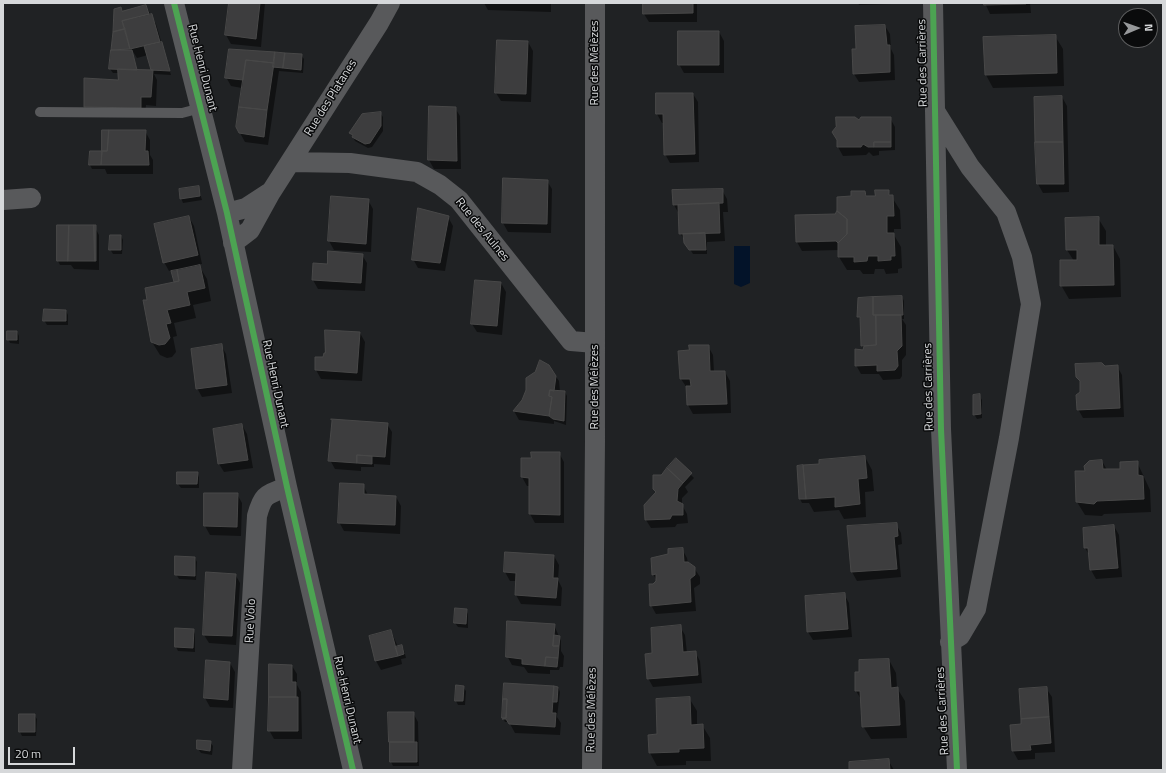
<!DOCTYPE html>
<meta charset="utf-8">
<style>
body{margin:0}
#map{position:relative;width:1166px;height:773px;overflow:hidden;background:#202224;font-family:"Titillium Web",sans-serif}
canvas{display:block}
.frame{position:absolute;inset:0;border:4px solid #d6d8da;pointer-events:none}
.north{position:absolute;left:1118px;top:8px;width:40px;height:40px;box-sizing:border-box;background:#0a0b0c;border:1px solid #5c5d5e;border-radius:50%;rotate:88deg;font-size:11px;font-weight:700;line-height:16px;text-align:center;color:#d6d8da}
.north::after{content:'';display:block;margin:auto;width:14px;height:18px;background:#96989a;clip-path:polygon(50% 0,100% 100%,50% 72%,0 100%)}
.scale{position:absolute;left:8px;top:747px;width:67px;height:18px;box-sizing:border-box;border:2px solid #d6d8da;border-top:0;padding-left:5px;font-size:12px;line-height:14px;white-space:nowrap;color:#d6d8da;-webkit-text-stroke:3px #0a0b0c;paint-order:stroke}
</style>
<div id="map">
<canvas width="1166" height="773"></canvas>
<div class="frame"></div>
<div class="north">N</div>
<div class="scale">20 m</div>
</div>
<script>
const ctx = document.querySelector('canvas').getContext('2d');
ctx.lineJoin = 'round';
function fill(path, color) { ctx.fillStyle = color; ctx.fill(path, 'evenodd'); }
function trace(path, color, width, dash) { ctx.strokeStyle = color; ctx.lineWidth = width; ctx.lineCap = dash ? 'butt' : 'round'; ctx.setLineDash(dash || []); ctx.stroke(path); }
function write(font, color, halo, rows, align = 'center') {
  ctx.font = font + ' "Titillium Web",sans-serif'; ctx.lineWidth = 3; ctx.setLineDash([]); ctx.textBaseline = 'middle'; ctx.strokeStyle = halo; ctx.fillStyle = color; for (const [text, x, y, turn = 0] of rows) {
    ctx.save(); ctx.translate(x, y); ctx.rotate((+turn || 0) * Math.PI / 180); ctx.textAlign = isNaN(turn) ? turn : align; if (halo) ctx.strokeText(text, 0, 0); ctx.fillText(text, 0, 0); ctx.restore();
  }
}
const water = new Path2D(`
 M750 246V283L741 287 734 284V246Z`);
const shadow = new Path2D(`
 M230 3H265L261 47 231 44 226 35Z
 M484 3H551V12L488 10Z
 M644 3H697V22H649L644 14Z
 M858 3H892V4L859 5Z
 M985 3H1030L1031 13 990 14Z
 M146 6 156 24 171 75 154 74 157 80 156 106 146 105 145 116H90L85 107 119 81V73H113L110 69 115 10 122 12ZM130 47 137 58 148 55 152 71H137Z
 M885 26 890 34 891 49 894 55 895 80 859 82 854 74 857 50Z
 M719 32 724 41V73H684L679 64Z
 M1055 36 1063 49 1064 86 993 88 986 75 984 38Z
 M528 42 533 51 531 102 501 101 496 93Z
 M230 50 301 55 304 59 303 73 279 71 268 145 245 142 240 133 242 88 231 86 226 77Z
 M693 94 698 102 699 162 670 163 665 154V123H662L657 114Z
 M1062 97 1067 106 1069 192 1043 193 1038 184 1035 98Z
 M455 108 460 116 461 169H434L429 160Z
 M380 113 383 117V131L372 147 368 148 355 141 351 133Z
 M890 118 895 127V150L879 151V155L873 156 869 152 866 155 843 156 838 147V140Z
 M145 131 150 140V155L153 160V174H107L105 169H92L90 165 91 152H103Z
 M547 181 552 189 551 233 508 232 503 223Z
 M198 187 202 200 183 203 181 198Z
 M722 190 727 199 728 212H723L725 241 707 242V254H693L680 233 679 214 674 205Z
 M888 191 900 210 901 229H894V235L901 247 902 268 898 269V273L886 274 884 269H875L874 274H863L860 270H847L839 257V250L802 251 797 242 796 216 835 215 852 197 865 192 868 197H876Z
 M332 198 368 200 373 209 371 252 334 250 329 241Z
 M189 217 194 226 202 264H198L207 279 211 301 193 305 196 318 174 323 177 336 173 337 176 352 172 357 167 358 160 355 152 342 149 300 175 282 172 270 169 271 164 262Z
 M448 217 453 226 445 271 418 268 413 259Z
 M1098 218 1106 231V246H1113L1120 259 1121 297 1069 299 1061 285 1074 261 1067 250Z
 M94 226 99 235V270L74 269 71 265H60L58 261Z
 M121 236 123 240 122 254H113L110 249Z
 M362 255 367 263 365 291 318 289 313 280 314 264 328 265Z
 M501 283 506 292 502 335 477 332 472 324Z
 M902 297 904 301V319H902L906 325V355L902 360V376L900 379 883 380 879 374H861L856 365 865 351 862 346V322L858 316Z
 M66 311 68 315V325H47L44 320Z
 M17 332 19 336V344L10 343 8 339Z
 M360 333 365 342 362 381 321 379 316 370 326 354Z
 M221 345 226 354 232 393 202 397 197 388Z
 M708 346 713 355 714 372H725L730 381 731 413 693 414 688 405 687 388 681 379 690 351Z
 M547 364 559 381 560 392H565L567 396 566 425 554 421V424L519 420 514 411Z
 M1117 366 1122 375 1124 417 1083 418 1078 409 1081 383 1077 377 1105 367Z
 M979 395 982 400V418L977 419 974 414Z
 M387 424 392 432 390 465 374 464V467H361V471L335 469 330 460Z
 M242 425 247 434 253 468 224 472 219 464Z
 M559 453 564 462V523H535L530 514V486H527L522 477V459H532Z
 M865 457 872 470 874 491 865 492 866 517 844 519 839 510 814 512 809 503H802L800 499 798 467 820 465Z
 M676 460 694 478 685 487 688 492 682 498V505L687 514 688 523 677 524 675 527 651 528 646 520 656 493 654 489 661 476Z
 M1102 461 1107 470H1121L1137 462 1150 490 1151 512 1104 514 1102 516 1085 515 1077 502 1086 472Z
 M197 473 199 477V488H181L178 484Z
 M363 485 368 495 396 497 401 506 400 534 344 531 339 522Z
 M205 494H237L242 503 241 536 210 535 205 526Z
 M896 524 901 533 902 544 898 545 901 577 857 581 852 572Z
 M1114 526 1119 535 1122 577 1096 579 1091 570 1090 556 1085 548Z
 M682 549 687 558 688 563 694 568 700 577V584L694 588 696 611 656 614 651 605 654 585 657 581 653 574Z
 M554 556 559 565 558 580 562 588 561 606 521 604 516 595 517 581H510L505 572Z
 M195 558 197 562 196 580 179 579 176 574Z
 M235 574 240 583 236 645 209 643 204 635Z
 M844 594 849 603 852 637 813 640 808 632Z
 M466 610 468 614V628L458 627 455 623Z
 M554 625 561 641V651L564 656 563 667H560L559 670H550V674L528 673 524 667 512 665 506 654Z
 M680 627 685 635 687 653 695 652 700 661 702 683 653 687 648 678 653 654Z
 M176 630H193L195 634V652L178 651 176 647Z
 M391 631 398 647 402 646 404 650 406 658 401 659 402 664 381 670 376 661 370 636Z
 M889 660 896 673 897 688 905 701 907 738 871 739 863 726 862 701 856 691V673H860Z
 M230 663 235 672 233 708 210 707 205 698Z
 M292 666 297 674V685L301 692 302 739H274L269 730Z
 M505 684 558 687 560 692 557 717 561 723 560 735 515 733 509 722H505L503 718Z
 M463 687 466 691 465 705H458L456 701Z
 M1046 688 1052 697 1055 752 1035 753V759L1018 760 1013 751 1022 725Z
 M689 698 697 711V726L702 725 710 738 711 761H686V765L657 766 650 753 658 735Z
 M389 713H413L418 722 419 766H393L391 762Z
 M34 715 37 719 36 736H22L20 732Z
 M210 742 213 746 212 755 201 753 198 749Z
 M888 760 894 770H850Z`);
const building = new Path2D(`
 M229 3H260L256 39 225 35Z
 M643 3H693V13L643 14Z
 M984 3H1026V4L984 5Z
 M146 5 149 14 122 21 125 29 113 32 114 9 121 7 122 11Z
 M152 14 160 42 130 49 122 21Z
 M885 25 887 45H890V72L853 74 852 49H856L855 26Z
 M125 29 130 49 111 50 113 32Z
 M678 31H719V65H678Z
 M1056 35 1057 73 985 75 983 37Z
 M497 40 528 41 526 94 495 93Z
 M162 42 170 71 151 70 144 46Z
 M229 49 275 52 274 63 246 60 243 80 225 78Z
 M111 50H132L137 70 109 69Z
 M275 52 285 53 283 68 273 67Z
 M285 53 302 54 301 70 283 68Z
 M246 60 274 63 267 110 239 107Z
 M118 69 153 70 151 97H141V108L84 107V78L118 80Z
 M656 93H693L695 154 664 155 663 114H656Z
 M1062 96 1063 142H1035L1034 97Z
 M429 106 456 107 457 161 428 160Z
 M239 107 267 110 264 137 239 133 236 127Z
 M381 112V126L370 143 365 144 352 137 353 135 349 133 362 114Z
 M836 117H855L859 120 861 117H891V142H874V147H868L863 144 861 147H837V140L832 132 836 127Z
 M102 130H109L107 151H102Z
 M109 130H146L145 151H148L149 165H101L102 151H107Z
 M874 142H891V147H874Z
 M1035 142H1063L1064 184H1037Z
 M90 151H102L101 165H89Z
 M503 178 548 180 547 224 502 223Z
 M199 186 200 196 180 199 179 189Z
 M723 189V203L673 205 672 190Z
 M875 190H889V195H893L894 216H887V233H894L895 256H891V260L878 261V256H868L867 261 854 262V257H838V243L847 234V219L837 211V197L851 196V191H865L866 196H875Z
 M331 196 369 199 366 244 328 241Z
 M719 203 720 233 679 234 678 205Z
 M418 208 449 216 440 263 412 260Z
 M837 211 847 219V234L838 243 836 241 796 242 795 215 835 214Z
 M189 216 198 255 163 263 154 224Z
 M1099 217V245H1113L1114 285 1060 286V260H1077V250H1066L1065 218Z
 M57 225H69L68 261H57Z
 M69 225H94L95 261H68Z
 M94 225H96V261H95Z
 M705 233 706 250H689L684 243 683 234Z
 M110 235H121V250H109Z
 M328 251 363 254 361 283 312 280 313 263 327 264Z
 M200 265 205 288 187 292 190 305 167 310 171 323 166 324 170 338 165 344 159 345 151 342 143 300H147L145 288 179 281 177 270Z
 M177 270 179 281 174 282 171 271Z
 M475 280 501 282 497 326 471 324Z
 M902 296 903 315H873V297Z
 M873 297V315H876V345L861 346 860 317H857L858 298Z
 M44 309 66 310V321H43Z
 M876 315H901L902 346 897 351 898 366 895 370 877 371V365L855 366V349L863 350 864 346 876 345Z
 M325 330 360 332 357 373 315 370V357H323L324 353H325Z
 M7 331H17V340H7Z
 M222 344 227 385 196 389 191 349Z
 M689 345H709L710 371H725L727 404 687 405 686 386H691L690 379H680L678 351 689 350Z
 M540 360 549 365 556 376 554 391 550 390 549 396 552 397 549 416 513 411 522 400 526 390V378L535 372Z
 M1102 363 1105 366 1118 365 1120 408 1077 410 1076 395 1080 392V381L1076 377 1075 364Z
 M550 390 565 391 564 421 553 419 549 416 552 397 549 396Z
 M980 394 981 414 973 415V395Z
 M331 419 388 423 385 457 357 455V463L328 461 332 421Z
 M242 424 248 460 218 464 213 429Z
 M531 452H560V515L529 514V478L521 477V458H531Z
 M357 455 372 456V464L357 463Z
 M865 456 867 478 858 479 860 504 835 507V497L806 499 803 465 819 464V460Z
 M676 458 692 473 683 483 667 468Z
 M1102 460 1103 469H1120V462L1138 461V475L1143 476 1144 499 1097 501 1094 504 1076 502 1075 471H1085L1084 466 1089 461Z
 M803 465 806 499H799L797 466Z
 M667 468 683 483 678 489 677 501 683 504V515H672L670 519 645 520 644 505 656 492 653 489V475H661Z
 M177 472H198L197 484H177Z
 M340 483 364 484V494L396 496 395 525 338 523Z
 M204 493H238L237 527 204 526Z
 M897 523 898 536 894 537 897 569 851 572 847 526Z
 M1114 525 1118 568 1090 570 1088 548H1084L1083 528Z
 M683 548 684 562H688L695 567V575L690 579 691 602 650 606 649 584H653L656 581V574L652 575 651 558 668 554V549Z
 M505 552 554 555 553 578H558L556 598 515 595 516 573 504 572Z
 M175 556 195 557V576L175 575Z
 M206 572 236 574 232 636 203 635Z
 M845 593 848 629 807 632 805 596Z
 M455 608 467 609 466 624 454 623Z
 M507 621 555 624 553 646H559L558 658 546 657 545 666 522 664V659L506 657Z
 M681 625 683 652 696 651 698 675 647 679 645 654 652 653 651 628Z
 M175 628 194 629 193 648 175 647Z
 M391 630 398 656 375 661 369 636Z
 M554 635 560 636 559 646H553Z
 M402 645 404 654 398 656 395 647Z
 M546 657 558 658 557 667 545 666Z
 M889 659 891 688 898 687 900 725 862 727 860 691H855V672H859V660Z
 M206 660 230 662 228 700 204 698Z
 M269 664 292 665V682H296V697H269Z
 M504 683 554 686 552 713H556L555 727 509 724 506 719H502L506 718 507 699H503Z
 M456 685 464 686 463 701H455Z
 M554 686 558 687 557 702H553Z
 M1047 687 1049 717 1021 719 1019 689Z
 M269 697H298V731H268Z
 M690 697 691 725 703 724 704 748 679 749V752L649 753 648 735 657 734 656 699Z
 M503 699H507L506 718H502Z
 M388 712H414V742H389Z
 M19 714H35V732H19Z
 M1049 717 1051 743 1030 745 1031 750 1012 751 1010 725 1021 724V719Z
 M197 740 211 741 210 751 197 749Z
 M390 742H417V762H390Z
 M889 759 890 770H849V762Z`);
const lane = new Path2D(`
 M40 112 182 113 201 108`);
const street = new Path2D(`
 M174 3 227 213 287 487 353 770
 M933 3 941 429 957 770
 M935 111 970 167 1006 212 1022 257 1031 304 1009 438 976 609 960 636 950 642
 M291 162 350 163 417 172 440 185 459 200 571 341 595 343
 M3 200 31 198
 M227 213 246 208 269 193
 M233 243 250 230 271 192 379 23 390 3
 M242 770 257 516C263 494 266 495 287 487
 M592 770 595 441V3`);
const cycleway = new Path2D(`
 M174 3 227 213 287 487 353 770
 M933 3 941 429 957 770`);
const streetNames = [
 ["Rue des Mélèzes",595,63,-90],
 ["Rue des Carrières",923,63,-91],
 ["Rue Henri Dunant",202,68,76],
 ["Rue des Platanes",331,98,-58],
 ["Rue des Aulnes",482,230,51],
 ["Rue Henri Dunant",275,384,78],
 ["Rue des Mélèzes",595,387,-90],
 ["Rue des Carrières",929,387,-91],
 ["Rue Volo",251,621,-87],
 ["Rue Henri Dunant",347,700,77],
 ["Rue des Mélèzes",592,710,-89],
 ["Rue des Carrières",943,711,-93]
];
fill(water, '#031329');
fill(shadow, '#0007');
fill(building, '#3d3d3e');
trace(building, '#484848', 1);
trace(lane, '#58595b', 10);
trace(street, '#58595b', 20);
trace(cycleway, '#4ca352', 6);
write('12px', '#d6d8da', '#0a0b0c', streetNames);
</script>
